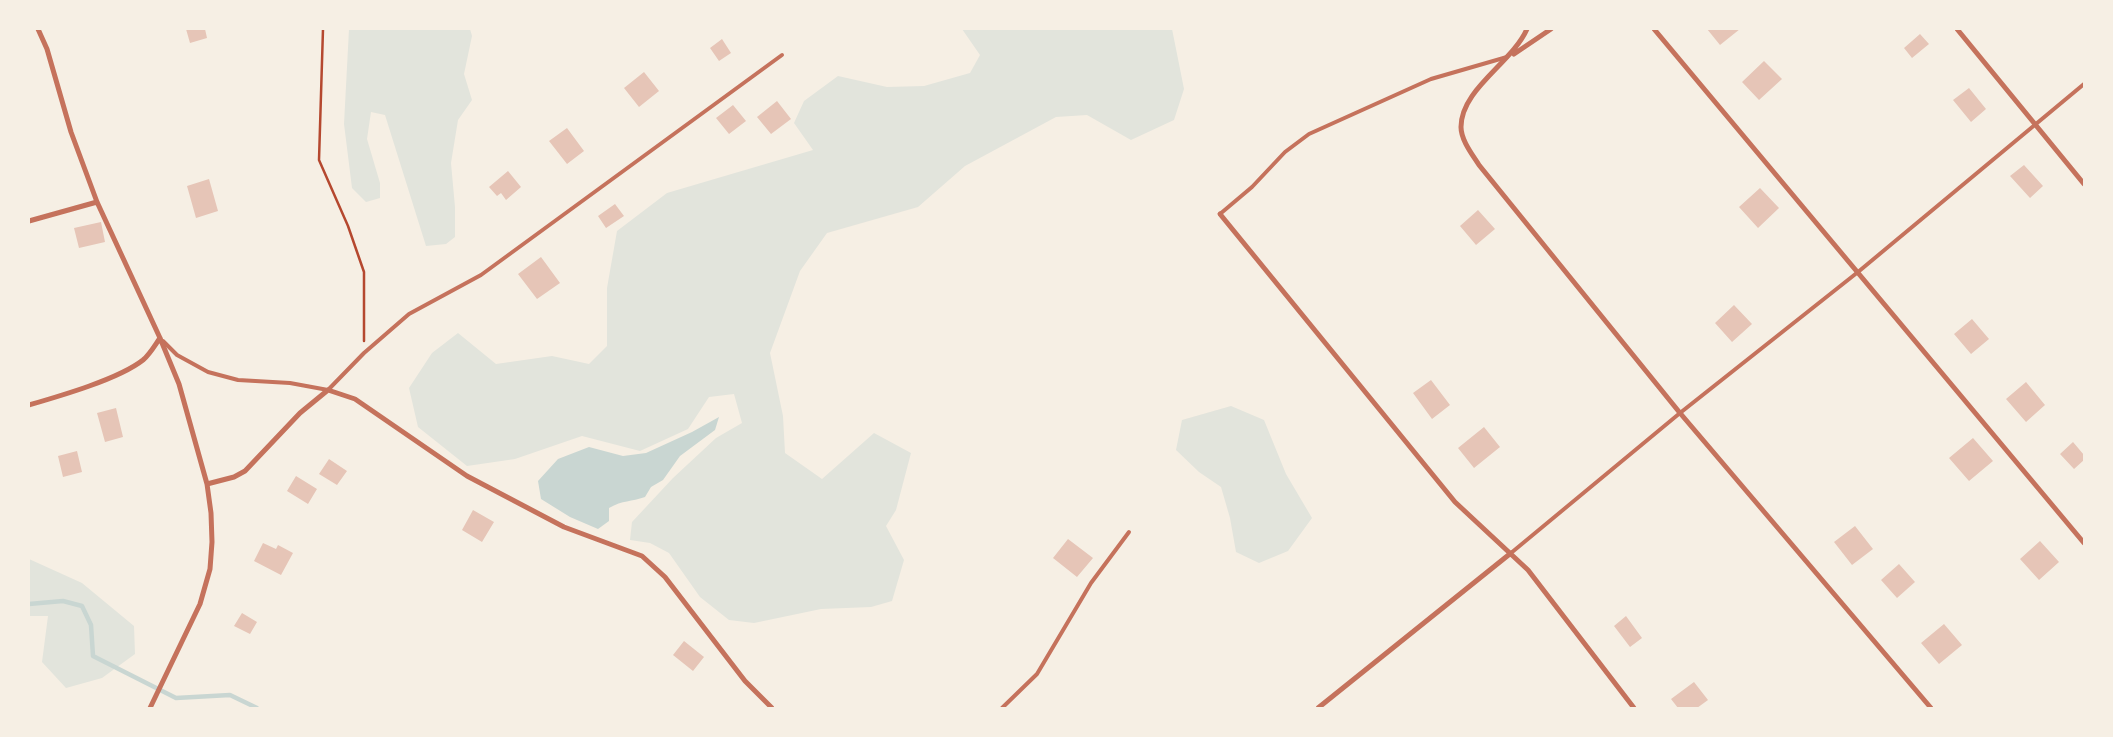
<!DOCTYPE html>
<style>
body{margin:0}
#map{position:relative;width:2113px;height:737px;overflow:hidden;background:#f6efe4;font-family:"Exo 2",sans-serif}
canvas{display:block}
.frame{position:absolute;inset:0;border:30px solid #f6efe4;pointer-events:none}
</style>
<div id="map">
<canvas width="2113" height="737"></canvas>
<div class="frame"></div>
</div>
<script>
const ctx = document.querySelector('canvas').getContext('2d');
ctx.lineJoin = 'round';
function fill(path, color) { ctx.fillStyle = color; ctx.fill(path, 'evenodd'); }
function trace(path, color, width, dash) { ctx.strokeStyle = color; ctx.lineWidth = width; ctx.lineCap = dash ? 'butt' : 'round'; ctx.setLineDash(dash || []); ctx.stroke(path); }
const green = new Path2D(`
 M349 29H470L472 36 464 74 472 100 458 120 451 163 455 207V237L446 244 426 246 385 115 371 112 367 139 380 183V198L366 202 352 188 344 124Z
 M962 29H1172L1184 89 1174 120 1131 140 1087 115 1056 117 965 166 918 207 827 233 800 271 770 353 783 416 785 453 822 479 874 433 911 453 896 510 886 526 904 560 892 601 871 607 821 609 754 623 729 620 700 597 669 553 650 543 630 540 632 522 673 478 716 438 742 423 734 394 709 397 688 429 640 451 582 436 515 459 467 466 418 427 409 388 432 353 458 333 496 364 552 356 589 364 607 346V288L617 231 667 193 813 150 794 123 804 101 838 76 887 87 924 86 970 73 980 55Z
 M1231 406 1264 420 1286 474 1312 518 1288 551 1259 563 1236 552 1230 518 1221 487 1199 472 1176 450 1182 420Z
 M29 559 82 583 134 626 135 654 102 678 66 688 42 662 48 616H29Z`);
const water = new Path2D(`
 M719 417 715 430 680 456 663 480 651 487 645 497C631 502 623 500 609 508V521L598 529 570 517 541 499 538 481 558 459 589 447 623 456 646 453 692 432Z`);
const stream = new Path2D(`
 M29 604 63 601 82 606 91 625 93 656 176 698 230 695 257 708`);
const building = new Path2D(`
 M186 29H205L207 38 190 43Z
 M1707 29H1740L1720 45Z
 M1920 34 1929 44 1912 58 1904 48Z
 M722 39 731 53 719 61 710 48Z
 M1764 61 1782 79 1759 100 1742 82Z
 M644 72 659 91 639 107 624 88Z
 M1969 88 1986 109 1971 122 1953 100Z
 M777 101 791 119 771 134 757 117Z
 M733 105 746 121 729 134 716 118Z
 M567 128 584 151 567 164 549 141Z
 M2024 165 2043 186 2030 198 2010 176Z
 M508 171 521 187 506 200 501 193 497 196 489 187Z
 M209 179 218 211 196 218 187 186Z
 M1760 188 1779 208 1758 228 1739 207Z
 M615 204 624 216 606 228 598 216Z
 M1478 210 1495 229 1476 245 1460 226Z
 M101 222 105 242 79 248 74 228Z
 M541 257 560 283 537 299 518 274Z
 M1734 305 1752 324 1732 342 1715 323Z
 M1972 319 1989 339 1971 354 1954 334Z
 M1431 380 1450 405 1432 419 1413 393Z
 M2026 382 2045 405 2026 422 2006 399Z
 M116 408 123 437 105 442 97 413Z
 M1484 427 1500 447 1474 468 1458 448Z
 M1973 438 1993 461 1969 481 1949 458Z
 M2073 442 2084 455V460L2074 469 2060 454Z
 M77 451 82 472 63 477 58 456Z
 M329 459 347 471 337 485 319 474Z
 M296 476 317 489 308 504 287 491Z
 M473 510 494 522 482 542 462 530Z
 M1855 526 1873 549 1852 565 1834 542Z
 M1068 539 1093 558 1077 577 1053 558Z
 M2040 541 2059 562 2039 580 2020 559Z
 M263 543 276 549 278 545 293 553 281 575 254 561Z
 M1899 564 1915 582 1897 598 1881 580Z
 M242 613 257 622 250 634 234 626Z
 M1626 616 1642 638 1630 647 1614 626Z
 M1944 624 1962 645 1939 664 1921 643Z
 M684 641 704 657 693 671 673 655Z
 M1694 682 1708 700 1697 708H1678L1671 699Z`);
const path = new Path2D(`
 M323 29 319 160 348 226 364 272V341`);
const service = new Path2D(`
 M1220 214 1252 187 1285 152 1309 134 1431 79 1507 57
 M163 341 177 355 208 372 238 380 290 383 328 390 364 353 409 314 481 275 782 55
 M1511 553 1680 413 1858 272 2084 84
 M1002 708 1037 674 1091 583 1129 532`);
const minor = new Path2D(`
 M38 29 47 49 71 132 97 202 160 338 179 384 207 484 211 513 212 542 210 569 200 604 150 708
 M1527 29C1512 63 1461 89 1461 127 1461 140 1472 154 1479 165L1680 413 1931 708
 M1654 29 2084 543
 M1957 29 2084 184
 M1514 54 1551 29
 M1220 214 1455 502 1528 570 1634 708
 M29 221 97 202
 M29 405C60 396 119 379 143 360 150 354 155 345 160 338
 M207 484 234 477 245 471 300 413 328 390 355 399 467 476 564 527 642 556 665 577 745 681 772 708
 M1318 708 1511 553`);
fill(green, '#e2e4dc');
fill(water, '#c9d6d2');
trace(stream, '#c9d6d2', 4.5);
fill(building, '#e6c5b7');
trace(path, '#b5482f', 2.5);
trace(service, '#c5725c', 4);
trace(minor, '#c5725c', 5);
</script>
